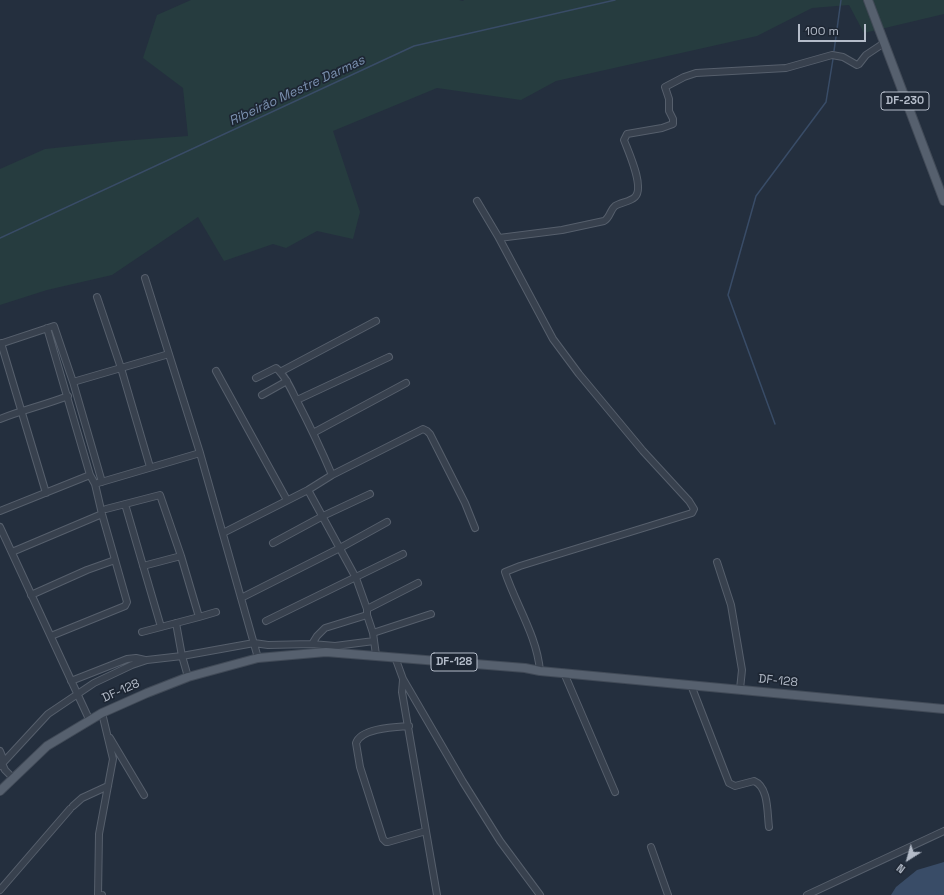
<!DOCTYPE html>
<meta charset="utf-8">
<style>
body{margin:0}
#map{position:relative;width:944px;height:895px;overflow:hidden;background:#242f3e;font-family:"Space Grotesk",sans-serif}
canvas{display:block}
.north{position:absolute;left:888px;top:839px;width:40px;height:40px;-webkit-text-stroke:3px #1d2633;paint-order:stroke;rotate:217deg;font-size:11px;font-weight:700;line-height:16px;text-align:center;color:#b4bcc9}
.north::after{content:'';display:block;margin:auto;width:14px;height:18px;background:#b4bcc9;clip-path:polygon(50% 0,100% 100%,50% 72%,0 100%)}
.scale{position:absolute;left:798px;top:24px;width:68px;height:18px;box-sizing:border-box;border:2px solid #b4bcc9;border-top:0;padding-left:5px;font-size:12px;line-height:14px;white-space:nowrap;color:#b4bcc9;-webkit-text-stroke:3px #1d2633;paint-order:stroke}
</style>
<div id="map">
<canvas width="944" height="895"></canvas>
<div class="north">N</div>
<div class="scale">100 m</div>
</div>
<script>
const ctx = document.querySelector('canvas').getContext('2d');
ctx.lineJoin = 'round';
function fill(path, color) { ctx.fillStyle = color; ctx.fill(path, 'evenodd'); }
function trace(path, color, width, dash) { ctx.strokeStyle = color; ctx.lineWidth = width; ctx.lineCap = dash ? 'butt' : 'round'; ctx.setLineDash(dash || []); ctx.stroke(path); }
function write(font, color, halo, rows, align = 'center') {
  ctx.font = font + ' "Space Grotesk",sans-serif'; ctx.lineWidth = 3.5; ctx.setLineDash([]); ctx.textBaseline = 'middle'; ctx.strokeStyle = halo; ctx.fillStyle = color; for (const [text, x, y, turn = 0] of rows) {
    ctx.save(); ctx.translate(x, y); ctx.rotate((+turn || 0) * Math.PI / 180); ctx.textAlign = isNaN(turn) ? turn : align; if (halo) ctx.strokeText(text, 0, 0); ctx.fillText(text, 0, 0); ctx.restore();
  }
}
const green = new Path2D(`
 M191 0H459L463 1 464 0H944V14L864 33 849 5 812 8 757 36 556 81 521 100 437 88 333 131 360 212 353 239 317 231 286 248 273 244 224 261 198 217 112 275 47 290 0 305V169L45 149 121 141 188 136 183 88 143 58 157 15Z`);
const water = new Path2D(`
 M944 862V895H891L896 887 917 870Z`);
const stream = new Path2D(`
 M834 51 841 0
 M0 238 414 46 615 0
 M775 424 728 295 756 196 826 102 833 59`);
const minor = new Path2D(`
 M477 201 499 238 553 339 579 374 643 451 689 501 694 509 692 513 520 566 505 572C516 605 537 636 540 671
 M499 238 562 230 604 221C610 218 610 210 615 206 621 202 630 202 635 197 645 187 628 151 624 140L627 134 662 128 673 124V119L669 111V99L665 87 684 77 696 73 786 68 832 55 843 57 857 65 859 64 866 55 884 43
 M145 278 200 453 258 658
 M97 297 121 368 150 467
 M47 328 90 475 95 484 102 514 127 602 125 606 51 636
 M1 343 46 493
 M0 344 54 326 73 382 102 482
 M216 371 287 500
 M280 372 376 321
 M256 378 276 368C285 375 291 389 296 399 309 424 321 449 332 475
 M73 382 169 354
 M262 395 287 381
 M297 400 389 357
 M0 419C22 410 45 405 68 396
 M313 433 406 383
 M98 483 200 453
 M308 490 356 578 367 609V615L373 633 376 655
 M106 509 160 495 181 556 199 617 161 627 125 504
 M0 511 90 475
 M0 527 89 719
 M223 533 308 490 332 475 423 429 427 431 430 434 465 503 475 528
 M273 543 323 516 370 494
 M12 552 102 514
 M717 562 731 605 742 670 740 689
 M143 566 181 556
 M31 595 87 570 115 560
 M241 598 340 548 387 522
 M367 609 418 583
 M199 617 216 612
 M266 621 403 554
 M176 623 182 656 188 677
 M142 632 161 627
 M373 633 431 614
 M312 644 317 636 325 628 367 615
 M395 657 403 679 463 782 500 841 540 895
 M564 673 615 792
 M403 680 402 692 437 895
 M71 681 127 659 136 658 145 660
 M691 685 729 783 735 786 754 781C769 787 767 813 769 827
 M409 726C395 727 361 728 356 743L360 767 383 839 386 842H388L426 831
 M110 738 144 795
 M0 751 4 761
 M0 759 5 770 13 778
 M0 766 48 714 94 683 132 665 147 660 182 656 254 643 268 645 312 644 335 646 374 641
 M73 806 82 798 108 786
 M651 847 668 895
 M0 890 70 809
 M102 895H98L99 834 113 759 102 713
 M807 895 944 831`);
const major = new Path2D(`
 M868 0 944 201
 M0 791 47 746 102 713 147 693 188 677 258 658 326 652 525 668 540 671 944 709`);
const shields = [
 [905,101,48],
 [454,662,46]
];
const shieldNames = [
 ["DF-230",905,101],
 ["DF-128",454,662]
];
const streetNames = [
 ["DF-128",778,681,6],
 ["DF-128",121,691,-24]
];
const waterNames = [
 ["Ribeirão Mestre Darmas",297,91,-25]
];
fill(green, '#263c3f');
fill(water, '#394c67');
trace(stream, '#394c67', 1.5);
trace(minor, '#565f6c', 8);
trace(major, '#414a57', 10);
trace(minor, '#38414e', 6);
trace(major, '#56606e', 8);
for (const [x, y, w] of shields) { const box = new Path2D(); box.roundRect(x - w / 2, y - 9, w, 18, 3); ctx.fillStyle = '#1d2633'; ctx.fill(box); trace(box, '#b4bcc9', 1); }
write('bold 11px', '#b4bcc9', null, shieldNames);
write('12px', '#b4bcc9', '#1d2633', streetNames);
write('italic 13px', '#7c92b1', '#1d2633', waterNames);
</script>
